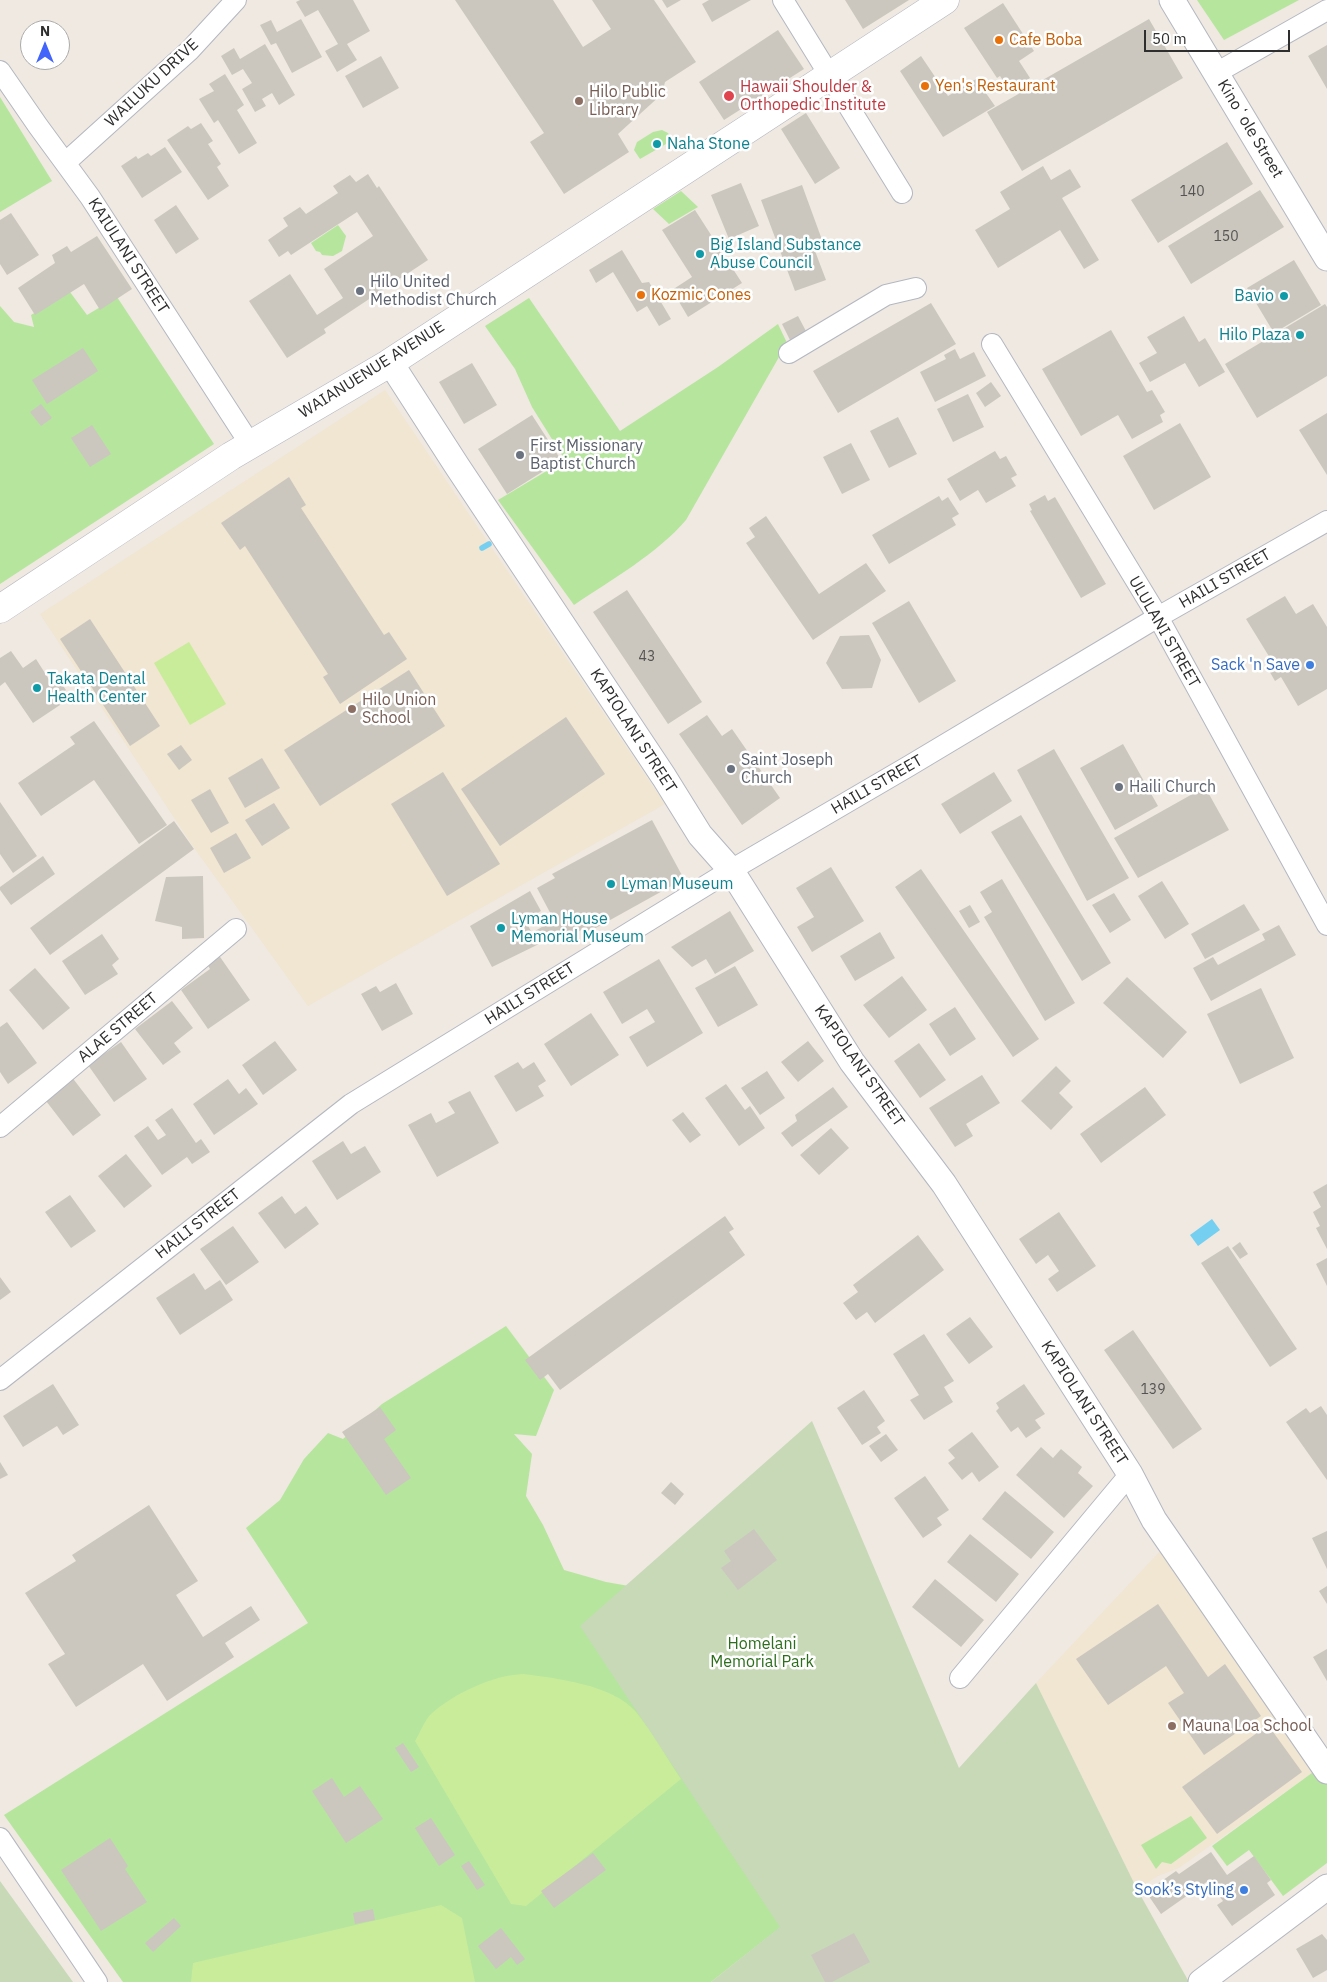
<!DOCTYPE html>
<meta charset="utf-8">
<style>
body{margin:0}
#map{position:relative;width:1327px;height:1982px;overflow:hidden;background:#efe9e1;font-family:"IBM Plex Sans",sans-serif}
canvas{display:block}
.north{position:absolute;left:20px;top:20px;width:50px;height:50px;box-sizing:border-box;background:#fff;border:1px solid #ababab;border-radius:50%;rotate:0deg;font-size:14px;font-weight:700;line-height:20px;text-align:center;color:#2e2e2e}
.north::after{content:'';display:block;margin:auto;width:18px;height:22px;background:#4264fb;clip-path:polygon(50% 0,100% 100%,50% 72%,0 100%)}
.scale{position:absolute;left:1144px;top:30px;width:146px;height:22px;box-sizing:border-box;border:2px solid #2e2e2e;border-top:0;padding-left:6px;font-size:15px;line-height:18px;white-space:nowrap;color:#2e2e2e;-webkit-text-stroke:4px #fff;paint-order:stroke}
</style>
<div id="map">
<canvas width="1327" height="1982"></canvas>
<div class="north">N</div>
<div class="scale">50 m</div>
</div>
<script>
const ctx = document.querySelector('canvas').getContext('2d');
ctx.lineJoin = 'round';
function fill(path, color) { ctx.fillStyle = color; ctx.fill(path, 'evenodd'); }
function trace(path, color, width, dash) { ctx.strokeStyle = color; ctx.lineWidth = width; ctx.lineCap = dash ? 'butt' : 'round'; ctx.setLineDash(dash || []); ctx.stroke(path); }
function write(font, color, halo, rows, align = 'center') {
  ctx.font = font + ' "IBM Plex Sans",sans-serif'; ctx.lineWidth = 5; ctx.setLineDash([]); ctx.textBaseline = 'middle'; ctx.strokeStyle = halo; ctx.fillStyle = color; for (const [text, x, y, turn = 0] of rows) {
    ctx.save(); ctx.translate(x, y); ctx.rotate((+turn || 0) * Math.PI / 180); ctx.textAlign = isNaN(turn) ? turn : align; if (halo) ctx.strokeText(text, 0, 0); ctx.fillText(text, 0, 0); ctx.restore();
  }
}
const education = new Path2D(`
 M385 390 665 804 308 1006 192 845 40 614Z
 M1164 1547 1316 1770 1179 1868 1158 1876 1137 1889 1036 1683Z`);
const green = new Path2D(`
 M1197 0H1299L1224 40Z
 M0 97 52 181 0 212Z
 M662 130 668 133 673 140 640 159 634 150 637 142 653 132Z
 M681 191 698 207 669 224 653 209Z
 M338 225 346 236 342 251 333 256 322 255 320 252 316 251 311 243Z
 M70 292 87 315 117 297 214 444 0 584V306L14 322 34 327 31 315Z
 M529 298 620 431 718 367 778 324 787 343 686 520C657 554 611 580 574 605L498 500 565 460 532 407 515 369 485 326Z
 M506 1326 554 1390 536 1436 514 1434 532 1454 526 1496 543 1525 564 1570 606 1582 646 1589 781 1927 711 1982H123L4 1815 308 1623 246 1528 280 1500 304 1459 328 1433 343 1439 382 1404Z
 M1316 1770 1327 1784V1863L1283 1896 1249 1850 1227 1866 1212 1846Z
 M1191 1816 1207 1838 1171 1864 1162 1862 1156 1869 1141 1845Z`);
const cemetery = new Path2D(`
 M812 1421 959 1768 1036 1683 1137 1889 1189 1982H711L780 1927 580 1626Z
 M0 1881 73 1982H0Z`);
const pitch = new Path2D(`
 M189 642 226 704 190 725 154 663Z
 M523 1674C556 1678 614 1685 636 1712 653 1733 666 1757 681 1779L526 1906 511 1904 415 1741C420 1733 424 1721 431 1714 453 1694 493 1675 523 1674Z
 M441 1905 462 1918 475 1982H191L193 1963Z`);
const water = new Path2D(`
 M1212 1219 1220 1230 1198 1246 1190 1235Z`);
const stream = new Path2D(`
 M482 548 489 544`);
const building = new Path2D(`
 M300 0H353L370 31 347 44 357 60 337 72 325 51 338 44 318 10 305 17 296 2Z
 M455 0H553L583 47 611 29 592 0H654L696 62 665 82 662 94 618 134 629 152 564 194 530 142 544 133Z
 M662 0H681L667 8Z
 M709 0H751L712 22 702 4Z
 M845 0H909L863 29Z
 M1003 3 1034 51 1019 61 1030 78 1010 91 1000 76 997 78 964 28Z
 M301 19 322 57 292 73 276 43 271 45 260 25 271 20 277 32Z
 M1149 19 1183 78 1022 171 987 112Z
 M778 30 804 69 724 120 699 82Z
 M265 44 295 95 279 105 272 93 262 99 266 106 255 112 242 89 252 83 243 69 232 75 221 56 234 48 240 59Z
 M1327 45V89L1308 56Z
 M381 56 399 88 363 108 345 76Z
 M921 56 948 96 976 79 995 106 943 137 900 71Z
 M225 74 244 105 237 110 257 143 239 154 218 120 214 123 199 99 214 91 209 84Z
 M806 113 840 168 815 184 781 129Z
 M201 123 213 141 208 144 221 164 217 167 229 186 208 200 167 140 188 126 191 129Z
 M1227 142 1253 184 1158 243 1131 200Z
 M165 147 182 172 142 198 121 166 136 156 138 159 148 153 151 156Z
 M1043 166 1051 180 1070 169 1081 187 1062 198 1099 260 1084 269 1060 230 998 268 975 230 1010 209 1000 192Z
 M368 174 377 188 379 186 428 260 324 329 326 333 287 358 249 301 290 274 317 315 343 298 324 269 373 236 357 212 291 255 288 251 279 257 268 240 288 226 283 218 300 207 306 214 338 193 333 186 350 175 356 182Z
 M741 183 759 226 729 239 711 195Z
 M802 185 825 248 815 251 826 280 795 291 761 200Z
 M1260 190 1284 227 1191 284 1168 246Z
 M176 205 199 239 176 254 154 220Z
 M695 210 742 283 688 317 672 290 692 277 662 230Z
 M11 213 39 255 7 275 0 264V220Z
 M97 236 132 289 100 310 84 284 35 315 18 288 55 263 52 255 67 246 71 252Z
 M622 250 642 283 649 282 671 319 659 326 647 306 637 312 613 272 596 283 589 270Z
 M1294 260 1321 305 1274 333 1247 288Z
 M931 303 956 344 838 413 813 371Z
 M1325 304 1327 307V376L1257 418 1225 364Z
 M798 316 807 333 791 342 782 324Z
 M1184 316 1199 342 1205 338 1225 372 1199 387 1185 363 1150 382 1139 363 1157 353 1147 337Z
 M1111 330 1147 392 1152 390 1165 412 1160 415 1163 422 1132 439 1118 415 1081 436 1042 369Z
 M83 348 98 371 47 404 32 380Z
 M955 349 960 359 974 352 986 376 935 402 920 372 946 359 944 355Z
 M472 363 497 405 464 424 439 382Z
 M991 382 1001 396 985 407 976 393Z
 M968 394 984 427 953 442 937 409Z
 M41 404 52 418 41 426 30 412Z
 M1327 413V475L1299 430Z
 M532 415 561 460 507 494 478 449Z
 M898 417 917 454 889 468 870 431Z
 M1180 423 1211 477 1154 510 1123 456Z
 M92 425 111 454 90 467 71 438Z
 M851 443 870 480 842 494 823 457Z
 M995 451 1000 459 1006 456 1017 475 1011 478 1016 486 986 503 978 490 960 501 947 479Z
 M289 477 306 505 301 508 384 635 389 632 407 659 340 704 323 677 328 674 245 546 240 550 221 523Z
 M1045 495 1048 501 1055 497 1106 584 1081 598 1030 511 1032 510 1029 504Z
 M939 496 942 501 948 497 959 514 952 518 956 525 889 564 872 535Z
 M766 516 819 594 866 563 886 591 813 640 746 543 755 537 749 528Z
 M627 590 702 702 668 724 593 612Z
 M1285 596 1296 614 1313 604 1327 627V689L1298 706 1281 677 1275 681 1264 662 1270 658 1246 619Z
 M909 601 956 681 919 703 872 623Z
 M90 619 160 726 130 746 60 639Z
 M869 635 881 660 872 688 842 689 826 663 840 636Z
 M11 651 23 668 36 659 50 681 57 677 66 690 55 698 60 705 33 723 5 682 0 686V658Z
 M409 670 445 726 320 806 284 750Z
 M707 715 722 736 732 729 780 798 742 825 679 734Z
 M566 717 605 774 500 846 461 789Z
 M94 721 167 825 139 844 94 780 41 816 18 783 75 744 70 737Z
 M1123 744 1158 806 1115 830 1080 768Z
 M181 745 192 760 179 770 167 754Z
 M1054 749 1129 878 1087 901 1017 770Z
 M262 758 280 788 245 808 228 778Z
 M443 772 500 864 447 896 391 804Z
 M994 772 1012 801 960 834 941 804Z
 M1205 787 1229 830 1138 878 1114 838Z
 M210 789 229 823 211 833 191 800Z
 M0 802 37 856 13 873 0 854Z
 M274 803 290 828 262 846 245 820Z
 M1021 815 1111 963 1082 981 991 832Z
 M652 820 684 879 585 934 583 929 565 939 560 931 540 942 539 939 537 940 539 944 492 967 470 926 530 891 541 911 525 920 533 935 536 933 535 931 554 920 537 888 555 878 552 874Z
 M174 821 194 849 50 955 30 928Z
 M236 833 251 858 224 873 210 848Z
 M43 856 55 874 11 905 0 890V887Z
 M831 867 864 921 812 952 797 927 814 917 796 888Z
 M921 869 1039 1039 1013 1057 895 887Z
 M203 876 204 938 182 939V927L155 921 166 877Z
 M1002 879 1075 1003 1045 1021 984 917 992 912 980 892Z
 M1162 881 1189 924 1165 939 1138 896Z
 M1114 893 1131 920 1110 933 1092 905Z
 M1244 904 1260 930 1205 959 1191 934Z
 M970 905 980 922 969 928 959 911Z
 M730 911 754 951 715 974 706 959 692 967 671 947Z
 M1279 925 1296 955 1211 1001 1193 968 1213 957 1218 965 1265 940 1262 934Z
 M880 932 895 958 855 981 840 956Z
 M102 934 119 959 112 965 118 974 85 995 62 961Z
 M218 954 250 1000 208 1029 181 990 210 969 206 962Z
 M659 959 703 1033 647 1067 629 1037 655 1022 647 1009 622 1024 603 992Z
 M735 966 758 1005 718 1027 695 988Z
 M35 968 70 1008 43 1030 9 990Z
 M902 976 927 1010 889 1038 863 1005Z
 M1127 977 1187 1032 1163 1058 1103 1003Z
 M396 983 413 1014 382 1031 361 994 376 986 380 992Z
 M1261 988 1294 1058 1240 1084 1207 1014Z
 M172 1001 193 1028 174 1043 181 1052 163 1065 135 1029Z
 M955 1007 976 1039 950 1056 929 1024Z
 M591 1013 619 1055 571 1086 544 1044Z
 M7 1022 37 1063 8 1084 0 1072V1027Z
 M275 1041 297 1070 263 1095 242 1065Z
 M808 1041 824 1061 798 1082 781 1062Z
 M121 1042 147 1079 114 1102 88 1065Z
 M919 1043 946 1080 920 1098 894 1061Z
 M518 1062 523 1069 534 1062 546 1081 538 1086 544 1096 516 1112 494 1076Z
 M1056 1066 1071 1081 1059 1093 1073 1107 1051 1130 1021 1101Z
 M767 1071 785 1098 760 1115 741 1088Z
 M982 1075 1000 1103 966 1124 973 1136 955 1147 929 1108Z
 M71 1076 101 1115 73 1136 43 1097Z
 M228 1079 239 1094 246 1088 258 1104 214 1135 193 1104Z
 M726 1084 745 1110 750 1106 765 1128 739 1146 705 1098Z
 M833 1087 848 1107 792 1147 781 1133 797 1121 795 1115Z
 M1145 1087 1166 1115 1101 1163 1080 1134Z
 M470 1091 499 1143 437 1177 408 1125 431 1113 436 1123 455 1113 448 1102Z
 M172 1108 196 1143 201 1139 210 1152 192 1164 187 1157 162 1175 134 1136 148 1126 158 1140 166 1135 155 1120Z
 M683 1112 701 1135 690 1143 672 1120Z
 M831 1128 849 1148 819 1175 800 1155Z
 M343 1141 351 1154 365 1146 381 1172 337 1200 312 1161Z
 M126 1154 152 1186 124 1208 98 1176Z
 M1327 1184V1249L1316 1228 1320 1226 1313 1212 1321 1207 1313 1192Z
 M70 1195 96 1231 71 1248 45 1212Z
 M282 1196 295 1214 306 1206 319 1224 285 1249 258 1213Z
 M1059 1212 1096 1266 1057 1292 1048 1279 1059 1271 1048 1255 1036 1264 1019 1239Z
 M725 1216 734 1229 729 1232 745 1255 560 1390 548 1374 540 1380 525 1360Z
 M233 1226 259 1262 226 1285 200 1249Z
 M918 1235 944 1270 875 1323 867 1312 856 1320 843 1303 858 1292 853 1285Z
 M1240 1242 1248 1254 1240 1259 1232 1248Z
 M1228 1246 1297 1349 1270 1367 1201 1263Z
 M1327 1258V1286L1316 1264Z
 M194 1273 205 1290 220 1280 233 1300 180 1335 156 1298Z
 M0 1277 11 1292 0 1300Z
 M970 1317 993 1347 969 1364 946 1334Z
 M1133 1330 1202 1429 1173 1449 1104 1350Z
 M924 1334 954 1381 944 1387 953 1402 924 1420 910 1400 919 1395 893 1354Z
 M53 1384 79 1425 63 1435 57 1426 23 1447 3 1416Z
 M1024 1384 1045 1414 1035 1420 1041 1428 1026 1438 1018 1427 1011 1432 996 1411 999 1408 996 1403Z
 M864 1390 885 1421 877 1427 881 1433 862 1445 837 1408Z
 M1321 1406 1327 1415V1480L1286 1422 1306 1408 1310 1413Z
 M380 1407 396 1430 384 1439 411 1478 386 1495 342 1432Z
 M972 1432 999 1467 979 1482 972 1472 962 1480 948 1463 955 1458 948 1450Z
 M886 1434 898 1450 881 1462 869 1446Z
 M1041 1447 1053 1458 1061 1449 1082 1467 1078 1473 1093 1486 1064 1518 1016 1475Z
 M0 1462 8 1475 0 1479Z
 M925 1476 949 1510 937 1518 942 1525 923 1538 894 1498Z
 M671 1482 684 1494 675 1505 661 1493Z
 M1005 1491 1054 1532 1031 1559 982 1519Z
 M149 1505 198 1581 176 1595 203 1637 251 1606 260 1620 225 1643 234 1657 167 1701 143 1664 76 1707 48 1664 65 1654 25 1593 76 1561 72 1555Z
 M754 1529 777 1560 738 1590 721 1568 731 1561 724 1551Z
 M1327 1531V1569L1312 1538Z
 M970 1534 1019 1574 996 1602 947 1562Z
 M935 1579 984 1620 961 1647 912 1607Z
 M1327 1586V1604L1319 1591Z
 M1158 1604 1208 1677 1225 1664 1261 1716 1204 1755 1168 1703 1184 1693 1166 1666 1108 1705 1076 1659Z
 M1327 1649V1681L1313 1657Z
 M1268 1725 1302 1772 1217 1834 1182 1787Z
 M403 1743 419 1767 411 1772 395 1748Z
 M332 1778 344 1797 360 1786 383 1819 346 1843 312 1791Z
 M431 1818 455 1855 439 1866 415 1828Z
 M110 1838 128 1866 125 1869 147 1902 101 1931 61 1870Z
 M1211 1852 1227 1875 1254 1856 1271 1880 1267 1883 1275 1895 1232 1926 1217 1905 1223 1901 1208 1881 1161 1914 1146 1892 1176 1871 1179 1874Z
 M593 1853 606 1870 554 1908 541 1891Z
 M469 1861 485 1885 477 1890 461 1866Z
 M373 1909 375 1920 355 1924 353 1913Z
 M174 1918 181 1926 153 1952 145 1943Z
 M501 1928 525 1959 517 1965 511 1957 496 1969 478 1946Z
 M854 1933 870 1962 832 1982H825L811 1955Z
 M1322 1934 1327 1940V1970L1313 1978 1296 1949Z`);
const minor = new Path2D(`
 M783 0 902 193
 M0 71 38 126 90 197 250 444
 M1216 73 1327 10
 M65 163 190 50 236 0
 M992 344 1158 617 1327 925
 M789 353 886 295 916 288
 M0 1127 236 929
 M0 1380 351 1104 731 870 909 766 1158 617 1327 521
 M960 1678 1130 1474
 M0 1838 97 1982`);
const tertiary = new Path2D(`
 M1172 0 1327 258
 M390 362 457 466 664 777 700 835 731 870 852 1062 944 1184 1130 1474 1154 1520 1327 1771
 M1201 1982 1327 1887`);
const secondary = new Path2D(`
 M0 609 231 456 388 364 945 0`);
const markers = [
 [999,40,5,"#e8710a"],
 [925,86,5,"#e8710a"],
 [729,96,6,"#e0444e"],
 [579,101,5,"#8d6e63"],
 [657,144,5,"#0f9aa8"],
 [700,254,5,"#0f9aa8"],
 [360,291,5,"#6b7280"],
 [641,295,5,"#e8710a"],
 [1284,296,5,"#0f9aa8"],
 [1300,335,5,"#0f9aa8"],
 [520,455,5,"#6b7280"],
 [1310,665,5,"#3f7fe0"],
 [37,688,5,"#0f9aa8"],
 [352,709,5,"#8d6e63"],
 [731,769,5,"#6b7280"],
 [1119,787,5,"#6b7280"],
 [611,884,5,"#0f9aa8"],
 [501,928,5,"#0f9aa8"],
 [1172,1726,5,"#8d6e63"],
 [1244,1890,5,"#3f7fe0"]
];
const numberNames = [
 ["140",1192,192],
 ["150",1226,237],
 ["43",647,657],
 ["139",1153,1390]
];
const foodNames = [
 ["Cafe Boba",1009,40],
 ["Yen's Restaurant",935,86],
 ["Kozmic Cones",651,295]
];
const streetNames = [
 ["WAILUKU DRIVE",152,83,-43],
 ["Kinoʻole Street",1250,129,59],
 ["KAIULANI STREET",128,256,57],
 ["WAIANUENUE AVENUE",372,370,-32],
 ["HAILI STREET",1225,579,-30],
 ["ULULANI STREET",1164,632,60],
 ["KAPIOLANI STREET",633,731,57],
 ["HAILI STREET",877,785,-30],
 ["HAILI STREET",530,994,-32],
 ["ALAE STREET",118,1028,-40],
 ["KAPIOLANI STREET",859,1066,55],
 ["HAILI STREET",198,1224,-38],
 ["KAPIOLANI STREET",1084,1403,57]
];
const healthNames = [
 ["Hawaii Shoulder &",740,87],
 ["Orthopedic Institute",740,105]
];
const educationNames = [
 ["Hilo Public",589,92],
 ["Library",589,110],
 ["Hilo Union",362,700],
 ["School",362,718],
 ["Mauna Loa School",1182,1726]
];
const cultureNames = [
 ["Naha Stone",667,144],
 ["Big Island Substance",710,245],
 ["Abuse Council",710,263],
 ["Bavio",1274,296,"right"],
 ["Hilo Plaza",1290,335,"right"],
 ["Takata Dental",47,679],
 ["Health Center",47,697],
 ["Lyman Museum",621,884],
 ["Lyman House",511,919],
 ["Memorial Museum",511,937]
];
const worshipNames = [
 ["Hilo United",370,282],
 ["Methodist Church",370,300],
 ["First Missionary",530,446],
 ["Baptist Church",530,464],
 ["Saint Joseph",741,760],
 ["Church",741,778],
 ["Haili Church",1129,787]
];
const shopNames = [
 ["Sack 'n Save",1300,665],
 ["Sook’s Styling",1234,1890]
];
const parkNames = [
 ["Homelani",762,1644],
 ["Memorial Park",762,1662]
];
fill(education, '#f0e6d1');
fill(green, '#b6e59e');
fill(cemetery, '#c8d9b8');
fill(pitch, '#c9ec9a');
fill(water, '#75cff0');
trace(stream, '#75cff0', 5.5);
fill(building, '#cbc7bf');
trace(minor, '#b4b7c1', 22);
trace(tertiary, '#b4b7c1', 27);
trace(secondary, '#b4b7c1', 29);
trace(minor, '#fff', 20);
trace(tertiary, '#fff', 25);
trace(secondary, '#fff', 28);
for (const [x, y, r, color] of markers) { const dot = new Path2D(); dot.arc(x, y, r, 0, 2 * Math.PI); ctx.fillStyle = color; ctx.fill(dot); trace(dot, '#fff', 2); }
write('14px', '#555452', null, numberNames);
write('16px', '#c56008', '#fff', foodNames, 'left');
write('16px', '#2e2e2e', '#fff', streetNames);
write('16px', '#be3a42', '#fff', healthNames, 'left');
write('16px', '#785e54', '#fff', educationNames, 'left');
write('16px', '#0d838f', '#fff', cultureNames, 'left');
write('16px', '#5b616d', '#fff', worshipNames, 'left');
write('16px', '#366cbe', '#fff', shopNames, 'right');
write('16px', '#2c6e1b', '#fff', parkNames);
</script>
